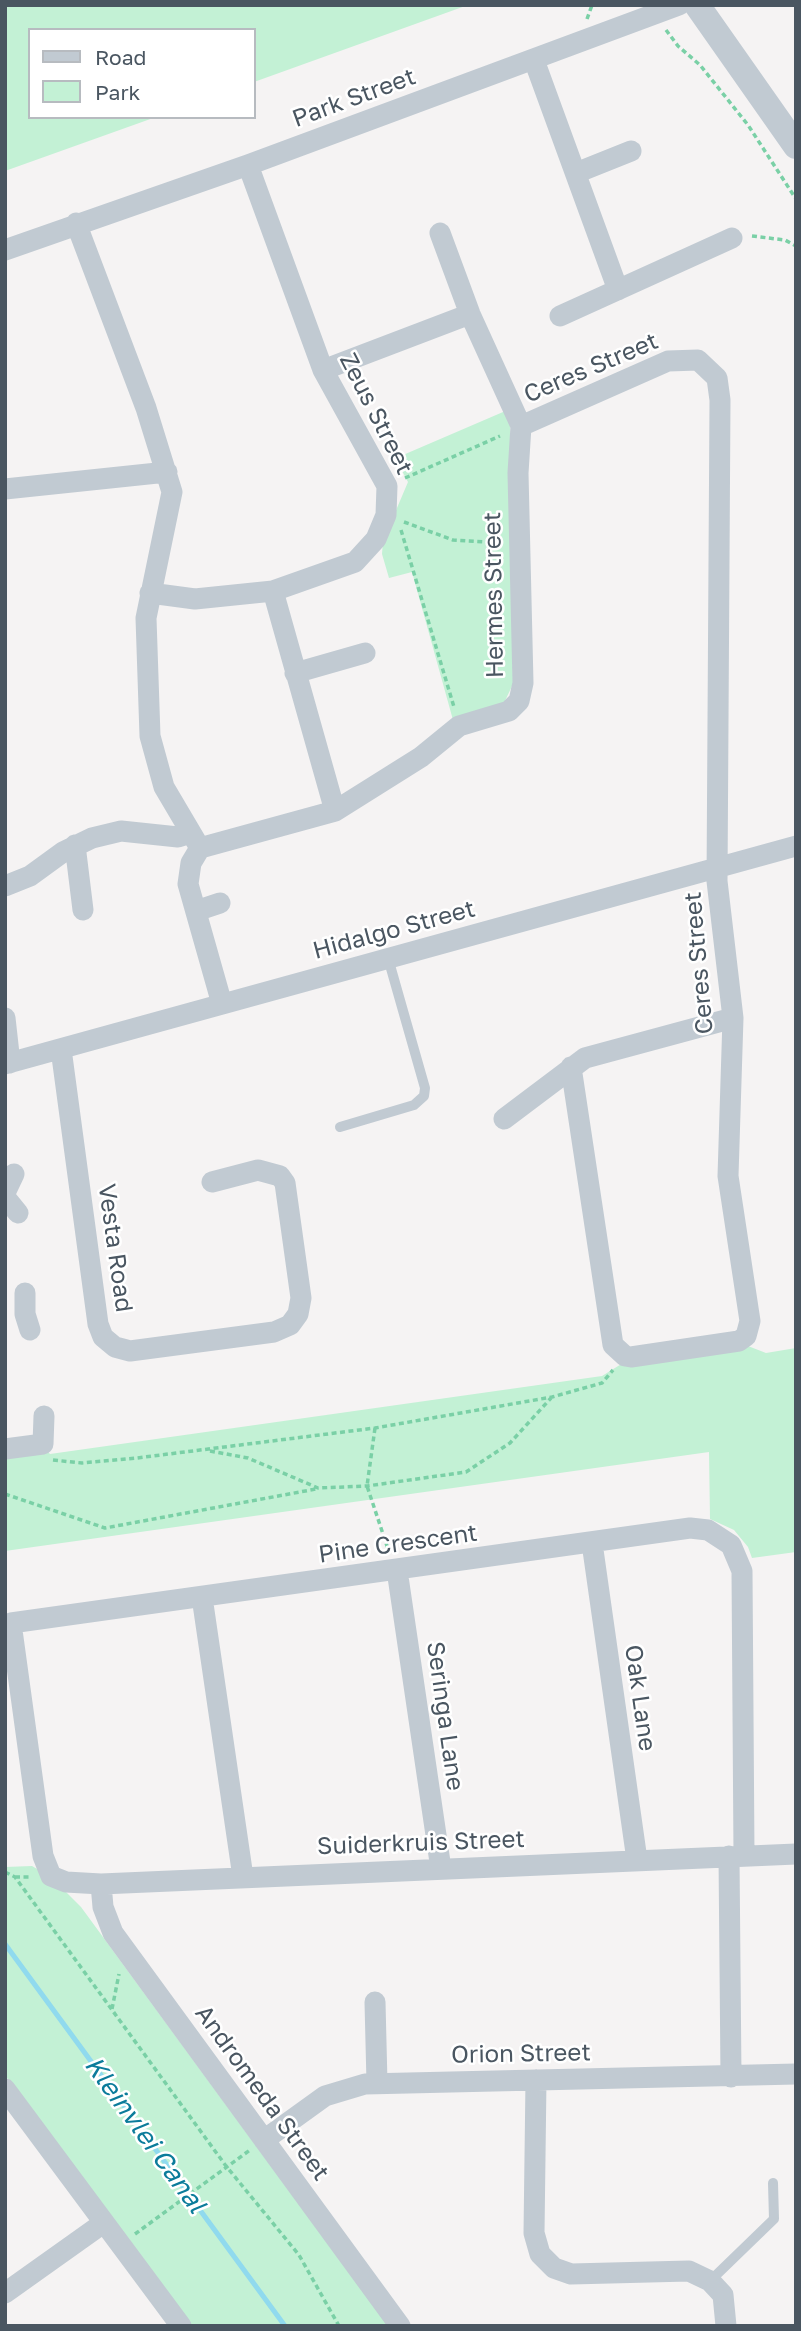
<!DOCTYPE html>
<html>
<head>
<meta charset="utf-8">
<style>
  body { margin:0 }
  #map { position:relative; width:801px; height:2331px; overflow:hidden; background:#f5f3f3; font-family:"Golos Text",sans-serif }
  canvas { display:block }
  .frame { position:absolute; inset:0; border:7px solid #4a5661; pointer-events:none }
  .legend { position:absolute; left:28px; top:28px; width:228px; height:91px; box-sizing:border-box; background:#fff; border:2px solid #b7bbc0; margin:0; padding:9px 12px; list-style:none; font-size:21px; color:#4a5661 }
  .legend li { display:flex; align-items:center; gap:14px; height:35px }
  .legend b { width:35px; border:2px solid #b7bbc0 }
</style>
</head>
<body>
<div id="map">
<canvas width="801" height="2331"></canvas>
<div class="frame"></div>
<ul class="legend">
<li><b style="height:9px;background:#c1cad2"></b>Road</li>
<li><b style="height:19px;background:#c3f1d5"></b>Park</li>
</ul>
</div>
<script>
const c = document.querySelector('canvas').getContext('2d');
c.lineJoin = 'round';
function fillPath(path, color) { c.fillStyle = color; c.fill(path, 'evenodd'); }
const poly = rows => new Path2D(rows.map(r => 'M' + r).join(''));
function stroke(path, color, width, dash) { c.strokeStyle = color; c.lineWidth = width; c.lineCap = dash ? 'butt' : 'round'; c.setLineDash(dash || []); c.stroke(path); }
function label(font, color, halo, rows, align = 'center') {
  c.font = font + ' "Golos Text",sans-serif'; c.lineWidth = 5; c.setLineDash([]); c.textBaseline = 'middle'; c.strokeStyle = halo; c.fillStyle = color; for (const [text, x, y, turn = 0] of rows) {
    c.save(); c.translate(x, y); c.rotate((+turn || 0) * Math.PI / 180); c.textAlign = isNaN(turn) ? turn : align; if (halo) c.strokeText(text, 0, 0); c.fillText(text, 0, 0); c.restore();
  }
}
const green = poly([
  [5,5,468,5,254,82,254,30,30,30,30,117,156,117,5,171],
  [510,409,513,684,504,703,453,720,412,572,389,578,382,554,383,541,408,482,401,469,403,455],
  [748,1346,766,1353,796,1348,796,1552,752,1558,748,1547,734,1530,710,1519,709,1452,5,1551,5,1456,46,1450,50,1454,602,1376,623,1363],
  [32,1866,51,1877,81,1907,388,2326,189,2326,5,2075,5,1867]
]);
const stream = poly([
  [5,1944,285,2326]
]);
const path = poly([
  [587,19,592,5],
  [666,30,678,46,700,65,748,125,796,199],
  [752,236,785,240,796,246],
  [405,478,500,436],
  [404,522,453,540,502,543],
  [401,530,454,707],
  [375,1428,367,1486,389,1552],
  [210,1451,248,1458,318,1488,367,1486,466,1472,510,1443,551,1398],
  [53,1460,82,1463,137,1458,375,1428,552,1397,602,1383,613,1370],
  [5,1494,105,1528,316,1489],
  [5,1872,15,1877,226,2166,299,2255,339,2326],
  [15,1877,30,1877],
  [112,2009,119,1974],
  [135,2234,250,2150]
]);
const service = poly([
  [340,1127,414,1105,424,1096,425,1088,388,958],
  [710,2281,774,2219,773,2183]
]);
const minor = poly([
  [534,60,618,290],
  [576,173,631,151],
  [76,223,146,408,172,492,146,618,150,736,164,787,200,848],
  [5,250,248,165,679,5],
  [560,316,732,238],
  [323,370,470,314],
  [521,426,668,361,698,360,717,378,720,400,717,881,733,1018,728,1176,750,1321,746,1336,739,1341,631,1357,625,1356,613,1345,571,1067],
  [5,489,167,472],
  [273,591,335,811],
  [150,593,195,599,273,591,355,562,376,539,386,515,387,486,323,370,248,165],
  [295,673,365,653],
  [75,845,83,910],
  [200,848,335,811,421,757,459,726,509,711,519,701,523,683,518,473,521,426,470,314,440,233],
  [200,848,191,863,188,884,222,1004],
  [5,886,30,876,63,852,92,838,121,831,178,837,191,833],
  [196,911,220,903],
  [5,1018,10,1063],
  [61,1049,98,1324,103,1337,115,1347,130,1351,274,1332,290,1325,298,1314,301,1298,285,1183,280,1176,258,1170,212,1182],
  [5,1064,796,846],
  [504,1119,585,1058,733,1018],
  [5,1193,14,1174],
  [5,1197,18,1213],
  [25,1293,25,1314,30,1330],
  [5,1449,43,1444,44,1416],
  [592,1543,637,1860],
  [397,1570,441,1869],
  [202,1597,243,1877],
  [744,1855,742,1571,731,1545,708,1530,690,1528,11,1623,43,1856,51,1876,66,1882,101,1884,796,1854],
  [729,1856,731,2077],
  [101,1884,103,1907,113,1933,400,2326],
  [375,2002,377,2083],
  [536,2080,534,2233,540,2254,554,2268,571,2274,689,2271,710,2281,723,2295,726,2326],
  [5,2089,181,2326],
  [264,2140,325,2096,365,2084,796,2074],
  [5,2293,102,2224]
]);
const tertiary = poly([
  [697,5,796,146]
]);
const streetNames = [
  ["Park Street",354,98,-20],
  ["Ceres Street",591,368,-23],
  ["Zeus Street",376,414,63],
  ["Hermes Street",494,595,-91],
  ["Hidalgo Street",394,930,-15],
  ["Ceres Street",699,963,-95],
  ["Vesta Road",115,1248,82],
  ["Pine Crescent",398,1544,-8],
  ["Oak Lane",640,1698,82],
  ["Seringa Lane",445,1716,82],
  ["Suiderkruis Street",421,1843,-2],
  ["Orion Street",521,2054,-1],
  ["Andromeda Street",262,2093,54]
];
const waterNames = [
  ["Kleinvlei Canal",145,2135,54]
];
fillPath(green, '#c3f1d5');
stroke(stream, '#90daee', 5);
stroke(path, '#7ad0a6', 3.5, [5, 3.5]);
stroke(service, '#c1cad2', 10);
stroke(minor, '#c1cad2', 21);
stroke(tertiary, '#c1cad2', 26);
label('24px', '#4a5661', '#fff', streetNames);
label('italic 26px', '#0c7c9b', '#fff', waterNames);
</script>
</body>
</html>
